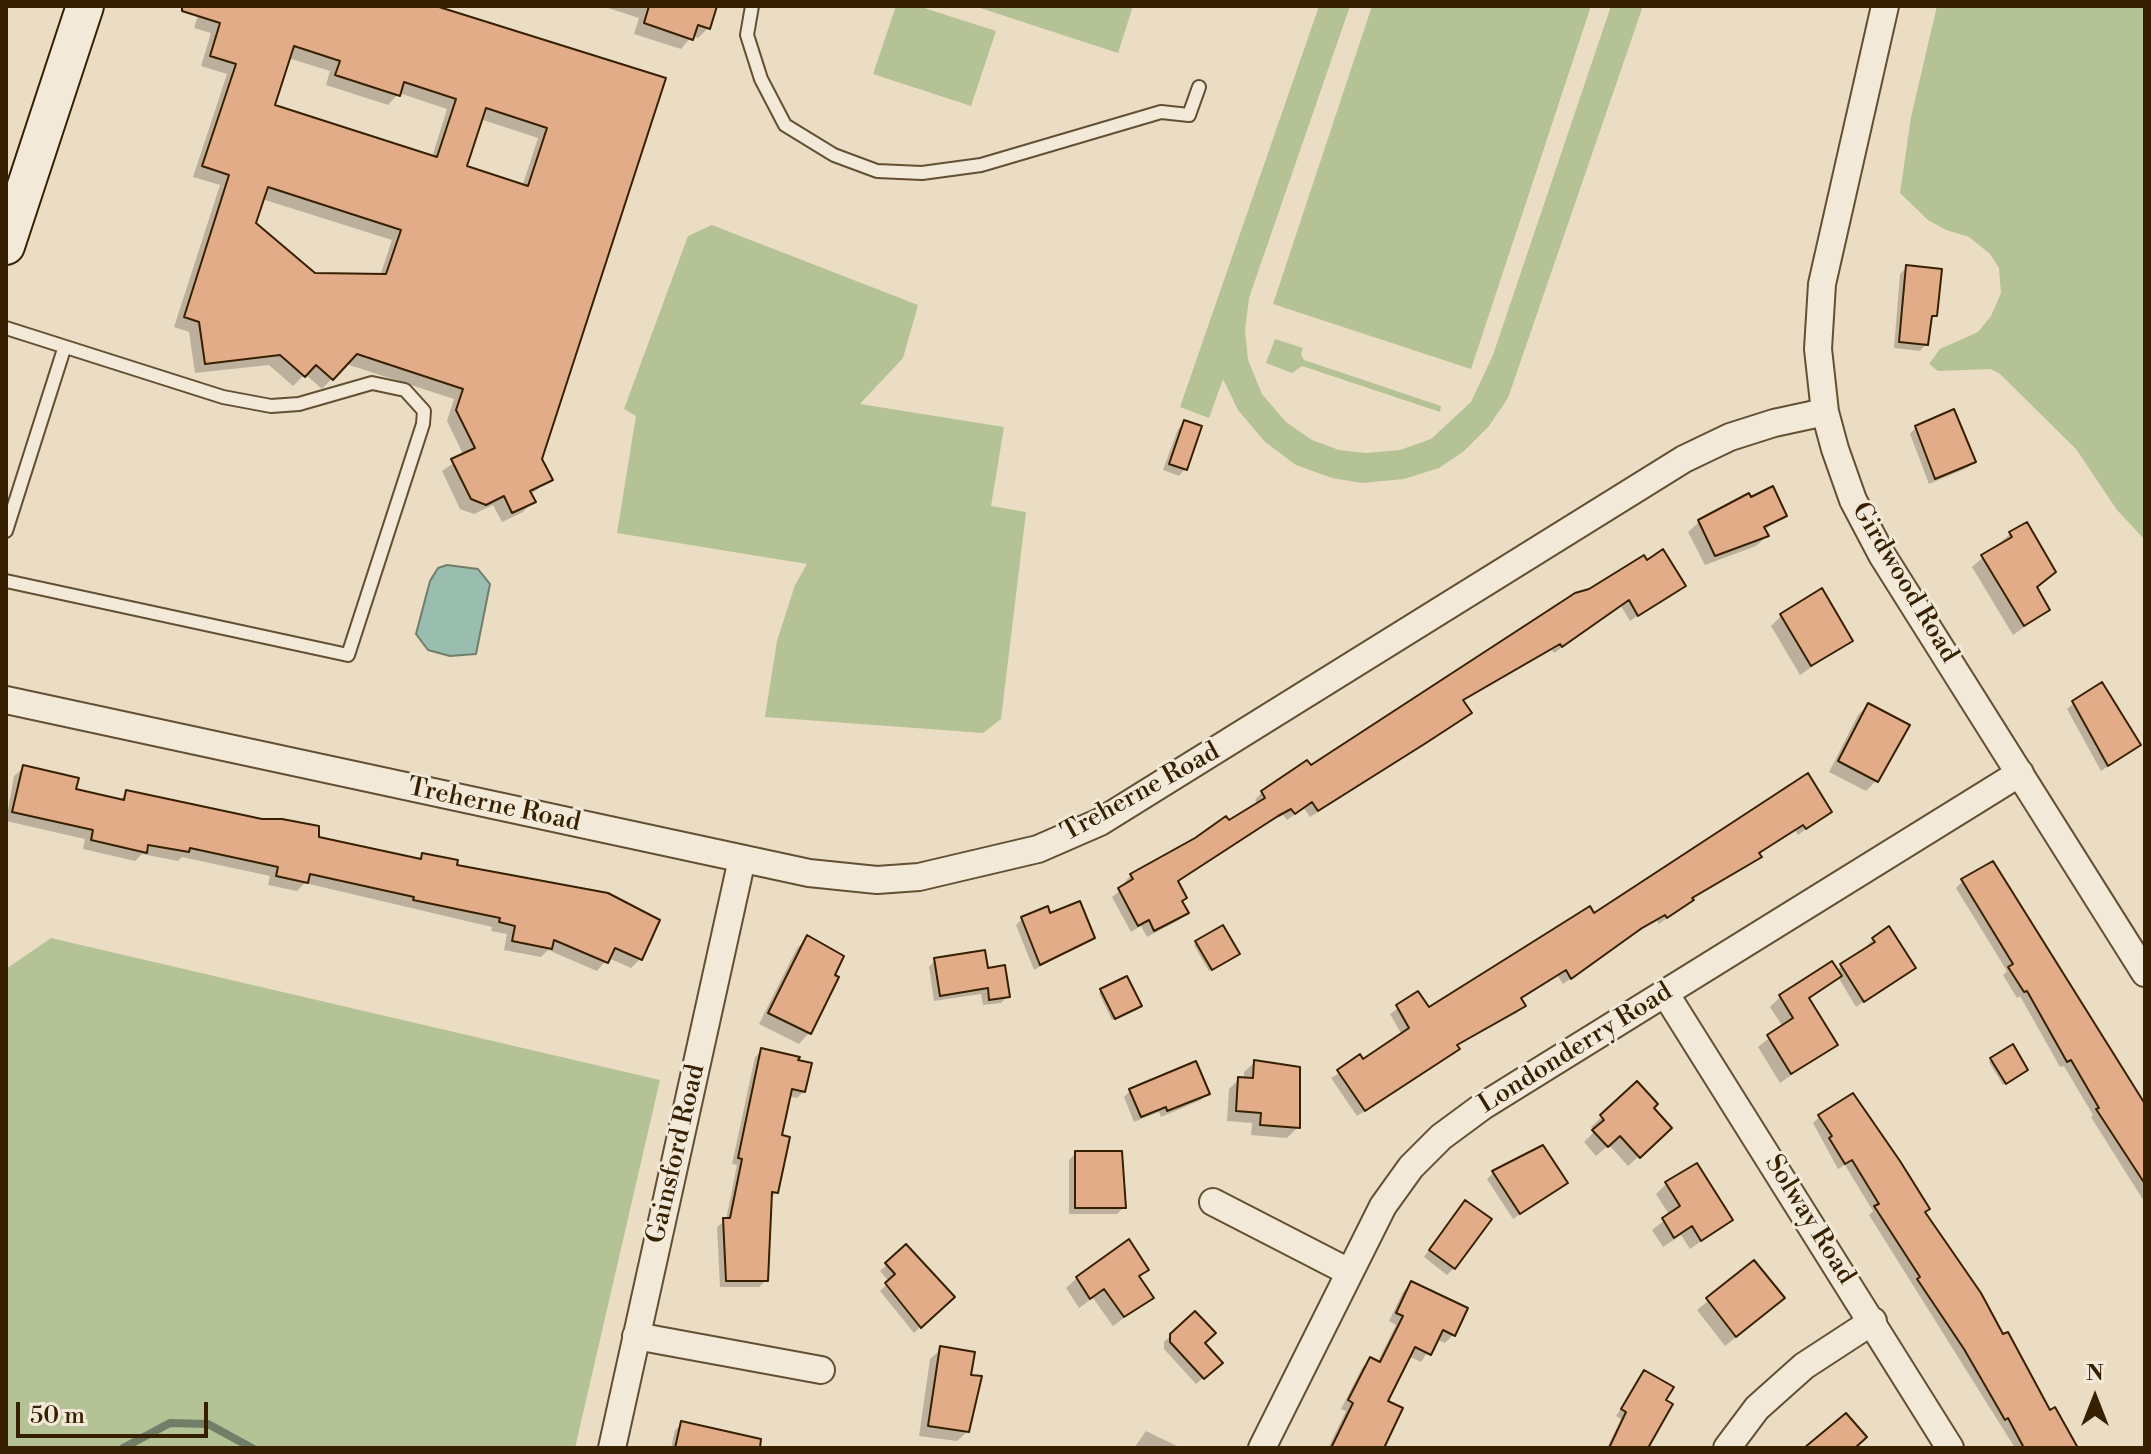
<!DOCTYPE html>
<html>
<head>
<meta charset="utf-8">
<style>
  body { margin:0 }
  #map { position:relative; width:2151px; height:1454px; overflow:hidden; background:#ebddc3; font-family:"Libre Bodoni",serif }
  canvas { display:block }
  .frame { position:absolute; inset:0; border:8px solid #362000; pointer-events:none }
  .north { position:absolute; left:2055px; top:1358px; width:80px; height:80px; -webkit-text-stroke:6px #f2e9d8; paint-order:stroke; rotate:0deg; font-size:22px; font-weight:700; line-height:32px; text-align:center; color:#362000 }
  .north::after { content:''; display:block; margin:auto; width:28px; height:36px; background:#362000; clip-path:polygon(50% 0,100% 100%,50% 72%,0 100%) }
  .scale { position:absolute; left:16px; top:1402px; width:192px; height:36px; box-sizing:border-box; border:4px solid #362000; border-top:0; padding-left:10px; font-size:24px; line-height:28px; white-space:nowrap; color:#362000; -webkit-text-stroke:6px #f2e9d8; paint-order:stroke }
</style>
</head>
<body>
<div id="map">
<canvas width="2151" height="1454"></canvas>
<div class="frame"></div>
<div class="north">N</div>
<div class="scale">50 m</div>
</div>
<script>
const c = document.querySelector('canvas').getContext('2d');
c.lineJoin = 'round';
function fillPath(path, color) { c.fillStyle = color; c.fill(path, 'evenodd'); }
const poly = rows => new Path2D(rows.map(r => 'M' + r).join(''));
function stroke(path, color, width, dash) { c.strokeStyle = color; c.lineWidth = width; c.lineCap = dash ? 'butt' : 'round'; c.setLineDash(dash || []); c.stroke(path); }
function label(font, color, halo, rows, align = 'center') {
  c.font = font + ' "Libre Bodoni",serif'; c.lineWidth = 6; c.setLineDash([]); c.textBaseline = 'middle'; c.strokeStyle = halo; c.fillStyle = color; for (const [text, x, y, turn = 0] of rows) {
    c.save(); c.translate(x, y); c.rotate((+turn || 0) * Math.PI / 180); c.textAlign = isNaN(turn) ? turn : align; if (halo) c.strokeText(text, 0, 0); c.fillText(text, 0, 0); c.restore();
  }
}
const green = poly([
  [896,6,918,6,996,31,971,106,873,74],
  [974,6,1133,6,1118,53],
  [1319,6,1350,6,1249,298,1245,330,1248,360,1262,394,1286,422,1312,440,1339,450,1366,453,1400,450,1431,439,1471,402,1493,355,1611,6,1643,6,1508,398,1489,426,1464,451,1439,468,1404,479,1362,483,1332,478,1296,465,1265,442,1238,410,1223,379,1209,418,1180,407],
  [1372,6,1591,6,1471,369,1273,304],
  [1937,6,2145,6,2145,540,2117,510,2076,449,2000,374,1991,369,1938,371,1929,364,1940,349,1978,332,1991,316,2001,293,1999,268,1990,254,1969,237,1946,230,1928,220,1900,193,1911,117],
  [712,225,918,305,903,358,860,404,1004,427,991,506,1026,512,1001,719,983,733,765,717,777,641,795,585,807,564,617,533,636,416,624,409,688,236],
  [1275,339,1303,348,1301,355,1304,360,1441,406,1440,412,1302,366,1292,373,1266,363],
  [51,938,660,1080,575,1448,6,1448,6,969]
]);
const water = poly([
  [447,565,478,569,490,584,476,654,450,656,428,650,416,634,430,581,438,568,447,565]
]);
const shadow = poly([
  [201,6,429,6,663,79,540,459,550,480,530,495,533,501,523,512,502,522,493,505,474,514,460,509,442,471,464,456,447,421,454,399,346,364,322,389,305,374,293,386,269,365,195,373,189,332,174,327,220,185,193,177,227,74,201,66,211,33,194,28],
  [288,58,330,71,326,85,388,105,399,93,447,109,432,157,273,106],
  [480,119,538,138,522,187,464,168],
  [262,199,392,240,380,276,314,275,254,224],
  [602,6,715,6,708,28,698,38,692,36,681,49,634,34,639,18],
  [1907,267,1935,315,1929,322,1926,344,1920,351,1894,348,1900,274],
  [1185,422,1185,469,1179,476,1163,470,1178,429],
  [1916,427,1973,462,1967,468,1929,484,1910,434],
  [1751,499,1785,515,1764,530,1767,536,1756,546,1705,565,1688,532,1699,522],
  [2010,534,2054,572,2035,589,2048,610,2013,635,1972,567],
  [1683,586,1630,621,1621,606,1554,653,1552,650,1462,702,1469,713,1462,720,1310,817,1304,808,1287,820,1283,815,1268,823,1177,882,1186,912,1179,920,1147,937,1141,926,1131,932,1112,897,1126,886,1124,883,1131,875,1258,804,1255,800,1262,792,1310,767,1575,595],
  [1781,616,1851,640,1800,675,1771,626],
  [2074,703,2139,745,2101,771,2067,709],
  [1868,705,1876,781,1866,791,1829,772,1858,715],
  [24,767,74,791,119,801,127,793,418,860,423,855,455,867,640,959,631,968,608,958,597,971,548,950,541,957,504,950,507,934,491,931,492,927,305,883,297,891,268,885,270,876,182,857,178,861,142,854,135,861,83,849,85,839,6,821,14,776],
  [1830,811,1798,835,1795,830,1758,854,1752,864,1691,900,1659,924,1657,921,1633,935,1563,984,1558,976,1520,1000,1524,1005,1517,1013,1456,1046,1450,1056,1357,1116,1331,1078,1402,1035,1390,1014,1417,994,1428,1010,1594,916],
  [1963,881,2145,1105,2145,1203,2091,1117,2093,1115,2064,1066,2060,1067,2020,996,2017,998,2003,975,2007,971,1956,888],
  [1022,919,1093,937,1034,970,1016,925],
  [807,938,837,978,809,1033,799,1044,759,1024,797,948],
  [1873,939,1914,968,1856,1007,1838,977,1808,1000,1836,1044,1780,1083,1758,1047,1783,1027,1770,1007,1780,997,1836,971,1868,948,1867,946],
  [1197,943,1235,956,1209,971,1194,945],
  [935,960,986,970,1008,996,1001,1003,983,1005,981,994,934,1001,929,967],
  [1101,991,1136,1008,1112,1020,1099,993],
  [762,1051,804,1091,797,1098,788,1096,780,1137,776,1192,770,1199,766,1280,759,1287,720,1287,717,1227,726,1220,737,1165,732,1164,755,1057],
  [1992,1059,2023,1072,2003,1085,1989,1062],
  [1255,1062,1298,1127,1287,1138,1251,1135,1252,1123,1227,1121,1229,1089,1239,1079,1244,1079,1244,1072],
  [1637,1084,1651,1108,1659,1138,1628,1166,1609,1145,1596,1156,1584,1142,1595,1131,1591,1127],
  [1130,1091,1208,1093,1201,1100,1161,1117,1159,1112,1134,1122,1124,1097],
  [1820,1116,2049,1413,2076,1448,2015,1448,1869,1215,1873,1211,1845,1165,1838,1169,1813,1123],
  [1076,1153,1124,1207,1117,1214,1069,1214,1069,1160],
  [1493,1173,1565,1183,1513,1219,1487,1179],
  [1666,1184,1731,1220,1690,1249,1681,1235,1663,1247,1652,1230,1670,1216,1656,1194],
  [1459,1209,1454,1268,1447,1275,1424,1257],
  [906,1247,952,1297,914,1333,880,1291,889,1282,880,1271],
  [1754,1263,1772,1309,1725,1346,1697,1310],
  [1146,1269,1138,1278,1151,1298,1113,1326,1093,1298,1079,1308,1066,1288,1077,1278],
  [1411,1283,1453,1335,1445,1343,1436,1339,1421,1362,1408,1356,1386,1402,1381,1448,1328,1448,1346,1411,1341,1409,1362,1368,1370,1360,1377,1363,1396,1325,1389,1321,1403,1292],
  [1195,1314,1202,1343,1220,1363,1196,1384,1164,1349,1164,1342],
  [941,1349,969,1376,968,1431,957,1441,919,1436,930,1359],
  [1644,1372,1663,1401,1670,1405,1648,1448,1607,1448,1621,1419,1616,1416],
  [682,1424,752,1448,671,1448,675,1430],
  [1146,1431,1181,1448,1134,1448]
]);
const stream = poly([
  [123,1448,170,1423,208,1424,252,1448]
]);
const building = poly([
  [182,6,436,6,666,78,542,459,553,480,530,491,536,502,512,513,504,496,486,505,471,499,451,459,475,448,456,410,463,389,357,354,333,380,316,365,305,377,280,355,205,364,199,322,184,317,229,175,202,166,236,64,210,56,220,23,182,11,182,6],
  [294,46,340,61,335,75,400,96,404,82,456,99,437,157,275,105,294,46],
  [486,108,547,128,528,186,467,166,486,108],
  [268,187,401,230,386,274,315,273,256,223,268,187],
  [649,6,717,6,710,29,698,25,693,40,644,23,649,6],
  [1906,265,1942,269,1937,316,1932,316,1928,345,1899,342,1906,265],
  [1954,409,1976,462,1935,479,1915,426,1954,409],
  [1184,420,1202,426,1187,470,1169,464,1184,420],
  [1773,486,1787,516,1764,527,1769,536,1715,556,1698,520,1749,493,1751,497,1773,486],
  [2027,522,2056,572,2037,587,2050,610,2024,626,1981,555,2012,537,2009,532,2027,522],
  [1663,549,1686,586,1638,616,1629,600,1562,647,1560,644,1463,700,1472,713,1426,743,1318,811,1312,802,1295,814,1291,809,1278,816,1178,881,1187,898,1182,901,1189,913,1154,931,1149,920,1138,926,1118,888,1133,879,1130,874,1195,838,1226,816,1229,820,1265,798,1261,791,1307,760,1311,765,1575,593,1589,589,1644,555,1647,560,1663,549],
  [1822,588,1853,641,1811,666,1780,614,1822,588],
  [2102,682,2141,745,2108,766,2072,701,2102,682],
  [1868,703,1910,725,1878,782,1838,761,1868,703],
  [23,765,79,778,76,789,124,800,126,790,262,819,282,819,319,826,319,837,421,859,422,853,458,860,457,865,608,893,660,920,642,960,615,948,608,963,554,940,552,949,512,941,515,926,499,922,500,918,413,900,414,897,310,874,308,883,276,876,278,867,190,848,189,852,148,845,147,853,91,840,93,830,12,812,23,765],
  [1808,773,1832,812,1806,829,1803,825,1759,853,1762,857,1692,898,1694,900,1667,918,1665,915,1642,928,1571,979,1566,970,1521,998,1526,1006,1457,1045,1460,1049,1365,1111,1337,1070,1360,1054,1363,1059,1409,1028,1396,1005,1418,991,1429,1007,1590,906,1594,913,1808,773],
  [1993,861,2145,1104,2145,1184,2096,1109,2099,1108,2071,1060,2067,1062,2027,991,2024,992,2008,967,2013,964,1961,879,1993,861],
  [1080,901,1095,938,1040,965,1021,917,1048,906,1050,913,1080,901],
  [1223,925,1240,954,1212,970,1195,941,1223,925],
  [1889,926,1916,968,1864,1002,1840,964,1875,942,1872,938,1889,926],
  [807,935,844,956,835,975,839,977,811,1034,768,1013,807,935],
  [985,950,988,968,1005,965,1010,997,989,1000,988,988,940,996,934,958,985,950],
  [1832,961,1842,976,1809,998,1838,1045,1791,1074,1767,1035,1793,1018,1779,995,1832,961],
  [1127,976,1142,1006,1115,1019,1100,989,1127,976],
  [2013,1044,2028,1070,2006,1084,1990,1058,2013,1044],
  [761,1048,800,1057,798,1060,812,1063,805,1092,792,1089,782,1135,790,1137,778,1193,772,1192,768,1281,726,1281,723,1218,730,1218,742,1159,738,1158,761,1048],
  [1254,1060,1300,1067,1300,1128,1260,1125,1261,1113,1236,1111,1238,1077,1253,1078,1254,1060],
  [1196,1061,1210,1094,1167,1111,1166,1107,1141,1117,1129,1089,1196,1061],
  [1637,1081,1658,1104,1654,1108,1672,1128,1640,1158,1620,1136,1608,1147,1592,1130,1604,1120,1600,1115,1637,1081],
  [1853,1093,1900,1161,1930,1209,1925,1212,1981,1293,2003,1334,2008,1332,2050,1410,2055,1407,2078,1448,2024,1448,2008,1418,2005,1420,1964,1349,1917,1279,1920,1277,1874,1206,1879,1204,1852,1160,1845,1164,1829,1138,1832,1136,1818,1115,1853,1093],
  [1543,1145,1568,1183,1520,1214,1492,1171,1543,1145],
  [1075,1151,1122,1151,1126,1208,1075,1208,1075,1151],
  [1697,1163,1733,1220,1701,1241,1692,1226,1674,1238,1662,1218,1680,1206,1665,1182,1697,1163],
  [1465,1200,1492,1219,1455,1269,1429,1250,1465,1200],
  [1129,1239,1149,1270,1139,1276,1154,1298,1124,1317,1104,1289,1090,1299,1076,1277,1129,1239],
  [906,1244,955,1297,921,1328,885,1283,895,1274,885,1263,906,1244],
  [1754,1260,1785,1298,1736,1337,1706,1298,1754,1260],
  [1411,1281,1468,1308,1455,1336,1443,1330,1431,1355,1415,1347,1388,1401,1403,1408,1384,1448,1331,1448,1353,1403,1348,1400,1370,1357,1380,1362,1403,1316,1396,1313,1411,1281],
  [1195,1311,1216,1333,1205,1343,1223,1363,1204,1379,1170,1342,1170,1334,1195,1311],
  [940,1346,975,1352,971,1375,982,1376,969,1432,928,1426,940,1346],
  [1644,1370,1674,1387,1666,1400,1673,1404,1648,1448,1609,1448,1626,1412,1621,1409,1644,1370],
  [1846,1413,1867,1437,1855,1448,1804,1448,1846,1413],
  [681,1421,761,1439,760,1448,675,1448,681,1421]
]);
const lane = poly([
  [752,6,747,35,761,79,785,125,834,155,877,171,922,173,981,165,1161,112,1189,115,1199,87],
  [6,328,223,397,271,406,299,404,372,383,405,390,424,411,423,424,348,655,6,581],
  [6,531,64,349]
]);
const street = poly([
  [1885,6,1822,284,1818,349,1825,412,1835,449,1853,500,1882,555,2145,973],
  [6,700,809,873,877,880,919,877,1038,849,1100,822,1684,459,1730,437,1774,423,1825,412],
  [1665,993,1950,1448],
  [1213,1202,1349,1272],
  [636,1336,821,1370],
  [612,1448,742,859],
  [1262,1448,1383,1206,1411,1167,1441,1137,1483,1106,2020,773],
  [1727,1448,1757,1408,1804,1366,1873,1321]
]);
const secondary = poly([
  [6,246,85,6]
]);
const streetNames = [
  ["Girdwood Road",1904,583,59],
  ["Treherne Road",1141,793,-29],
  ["Treherne Road",494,806,12],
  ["Londonderry Road",1576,1049,-32],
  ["Gainsford Road",677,1154,-77],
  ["Solway Road",1809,1220,58]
];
fillPath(green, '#b5c295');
fillPath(water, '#99bdae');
stroke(water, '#717e68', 2);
fillPath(shadow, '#0003');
stroke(stream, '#717e68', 8);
fillPath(building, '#e1ac87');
stroke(building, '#362000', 2);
stroke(lane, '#634f31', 16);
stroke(street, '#634f31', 30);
stroke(secondary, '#362000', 40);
stroke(lane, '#f2e9d8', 12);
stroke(street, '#f2e9d8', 26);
stroke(secondary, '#f2e9d8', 36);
label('26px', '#362000', '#f2e9d8', streetNames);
</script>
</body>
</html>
